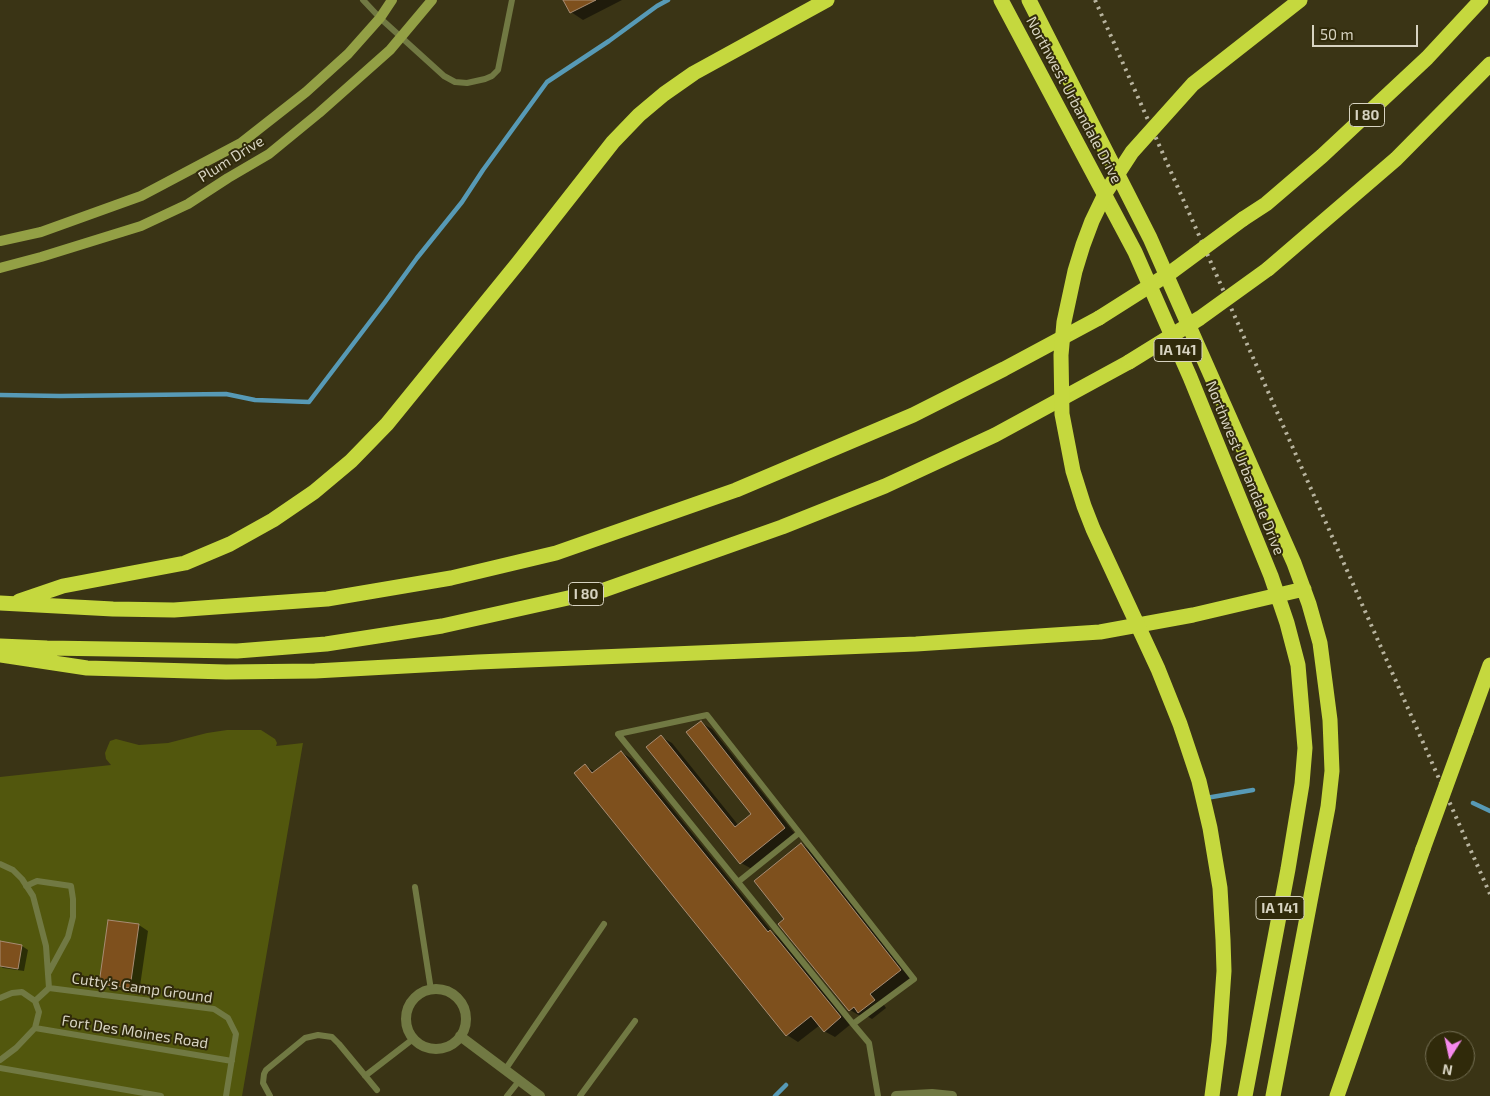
<!DOCTYPE html>
<html>
<head>
<meta charset="utf-8">
<style>
  body { margin:0 }
  #map { position:relative; width:1490px; height:1096px; overflow:hidden; background:#3a3415; font-family:"Exo 2",sans-serif }
  canvas { display:block }
  .north { position:absolute; left:1425px; top:1031px; width:50px; height:50px; box-sizing:border-box; background:#302a0a; border:1px solid #736e53; border-radius:50%; rotate:190deg; font-size:14px; font-weight:700; line-height:20px; text-align:center; color:#d7d3c1 }
  .north::after { content:''; display:block; margin:auto; width:18px; height:22px; background:#f689ed; clip-path:polygon(50% 0,100% 100%,50% 72%,0 100%) }
  .scale { position:absolute; left:1312px; top:25px; width:106px; height:22px; box-sizing:border-box; border:2px solid #d7d3c1; border-top:0; padding-left:6px; font-size:15px; line-height:18px; white-space:nowrap; color:#d7d3c1; -webkit-text-stroke:4px #302a0a; paint-order:stroke }
</style>
</head>
<body>
<div id="map">
<canvas width="1490" height="1096"></canvas>
<div class="north">N</div>
<div class="scale">50 m</div>
</div>
<script>
const c = document.querySelector('canvas').getContext('2d');
c.lineJoin = 'round';
function fillPath(path, color) { c.fillStyle = color; c.fill(path, 'evenodd'); }
const poly = rows => new Path2D(rows.map(r => 'M' + r).join(''));
function stroke(path, color, width, dash) { c.strokeStyle = color; c.lineWidth = width; c.lineCap = dash ? 'butt' : 'round'; c.setLineDash(dash || []); c.stroke(path); }
function label(font, color, halo, rows, align = 'center') {
  c.font = font + ' "Exo 2",sans-serif'; c.lineWidth = 4; c.setLineDash([]); c.textBaseline = 'middle'; c.strokeStyle = halo; c.fillStyle = color; for (const [text, x, y, turn = 0] of rows) {
    c.save(); c.translate(x, y); c.rotate((+turn || 0) * Math.PI / 180); c.textAlign = isNaN(turn) ? turn : align; if (halo) c.strokeText(text, 0, 0); c.fillText(text, 0, 0); c.restore();
  }
}
const green = poly([
  [227,730,261,730,275,739,277,743,276,746,303,743,242,1096,0,1096,0,777,111,765,106,759,105,753,110,741,116,739,139,745,168,743,207,733]
]);
const shadow = poly([
  [564,0,622,0,583,20,571,12],
  [701,723,712,729,795,834,752,869,741,863,661,737,672,743,739,826,753,815],
  [621,752,632,759,773,933,781,938,851,1024,835,1037,824,1031,820,1025,798,1042,787,1035,576,773,585,766,596,772],
  [801,844,813,852,912,978,882,1002,886,1008,872,1019,865,1015,862,1017,850,1010,786,919],
  [139,925,148,931,139,993,109,988,100,983],
  [1,943,22,946,28,950,24,971,3,968,0,966]
]);
const stream = poly([
  [0,395,60,396,226,394,255,400,309,402,385,302,417,258,462,202,483,170,547,82,609,41,657,6,668,0],
  [1206,798,1253,790],
  [1473,803,1490,811],
  [775,1096,786,1085]
]);
const building = poly([
  [563,0,596,0,570,13,563,0],
  [701,721,785,828,740,864,646,747,661,735,735,827,751,814,686,732,701,721],
  [621,751,768,932,770,930,841,1017,824,1032,811,1016,786,1036,574,773,585,764,592,773,621,751],
  [801,843,901,970,870,994,875,1000,858,1013,854,1007,849,1011,778,924,784,919,754,881,801,843],
  [108,920,139,924,130,988,99,984,108,920],
  [0,941,22,945,18,969,0,966,0,941]
]);
const lane = poly([
  [363,0,380,18,444,76,455,82,467,83,485,79,492,76,498,70,512,0],
  [0,864,13,870,22,879,33,896,46,946,49,988],
  [738,882,799,833],
  [26,886,37,881,71,886,73,899,73,917,68,937,49,972],
  [415,887,431,990],
  [49,988,214,1009,228,1018,236,1034,226,1096],
  [0,998,12,993,22,992,35,1001,39,1012,35,1028,16,1048,0,1060],
  [35,1001,49,988],
  [853,1024,914,979,707,715,618,734,853,1024,869,1043,878,1096],
  [35,1028,232,1061],
  [0,1068,161,1096],
  [505,1070,604,924],
  [365,1076,413,1039],
  [270,1096,263,1083,264,1074,266,1070,305,1038,318,1035,332,1037,339,1044,377,1090],
  [507,1096,519,1081],
  [580,1096,635,1021]
]);
const street = poly([
  '406 1019a30 30 0 1 1 60 0a30 30 0 1 1-60 0Z',
  [460,1036,540,1096],
  [896,1096,932,1094,952,1096]
]);
const secondary = poly([
  [0,241,41,232,141,196,241,143,306,92,348,54,380,18,392,0],
  [0,268,41,257,141,226,188,204,228,178,269,154,319,113,390,50,432,0]
]);
const highway = poly([
  [1001,0,1135,252,1190,377,1271,576,1287,623,1298,665,1305,748,1302,784,1288,869,1245,1096],
  [1029,0,1150,238,1294,563,1309,604,1320,643,1330,720,1332,771,1328,807,1273,1096],
  [1243,219,1266,204,1322,156,1427,58,1481,0],
  [1268,269,1396,159,1490,64],
  [19,601,63,586,185,563,230,544,273,520,314,492,351,461,387,424,518,263,613,142,639,115,664,94,694,73,827,0],
  [0,603,113,609,174,610,327,599,451,578,556,553,736,490,913,415,1004,369,1099,318],
  [0,646,47,648,237,651,326,644,442,626,604,590,782,527,885,486,995,435,1129,362],
  [0,655,87,668,226,672,315,671,478,662,916,644,1100,632,1193,615,1304,589],
  [1466,731,1490,665],
  [1337,1096,1423,849]
]);
const rail = poly([
  [1095,0,1490,894]
]);
const highwayBridge = poly([
  [1099,318,1170,273,1243,219],
  [1129,362,1200,318,1268,269],
  [1423,849,1466,731],
  [1212,1096,1219,1042,1224,971,1223,940,1220,888,1210,828,1199,781,1180,724,1158,669,1093,529,1084,506,1073,471,1062,414,1061,355,1064,322,1075,271,1083,245,1092,221,1106,192,1132,152,1193,84,1300,0]
]);
const shields = [
  [1367,115,35],
  [1178,350,48],
  [586,594,35],
  [1280,908,48]
];
const shieldNames = [
  ["I 80",1367,115],
  ["IA 141",1178,350],
  ["I 80",586,594],
  ["IA 141",1280,908]
];
const streetNames = [
  ["Northwest Urbandale Drive",1074,100,62],
  ["Plum Drive",231,159,-32],
  ["Northwest Urbandale Drive",1245,468,68],
  ["Cutty's Camp Ground",142,988,8],
  ["Fort Des Moines Road",135,1032,9]
];
fillPath(green, '#52570d');
fillPath(shadow, '#0007');
stroke(stream, '#579ab6', 4.5);
fillPath(building, '#7e501d');
stroke(building, '#a78c73', 1);
stroke(lane, '#717943', 6);
stroke(street, '#717943', 10);
stroke(secondary, '#93a045', 10);
stroke(highway, '#c5d83e', 15);
stroke(rail, '#b8b49f', 4, [2.5, 5]);
stroke(highwayBridge, '#c5d83e', 15);
for (const [x, y, w] of shields) { const box = new Path2D(); box.roundRect(x - w / 2, y - 11.5, w, 23, 4); c.fillStyle = '#302a0a'; c.fill(box); stroke(box, '#d7d3c1', 1); }
label('bold 14px', '#d7d3c1', null, shieldNames);
label('15px', '#d7d3c1', '#302a0a', streetNames);
</script>
</body>
</html>
